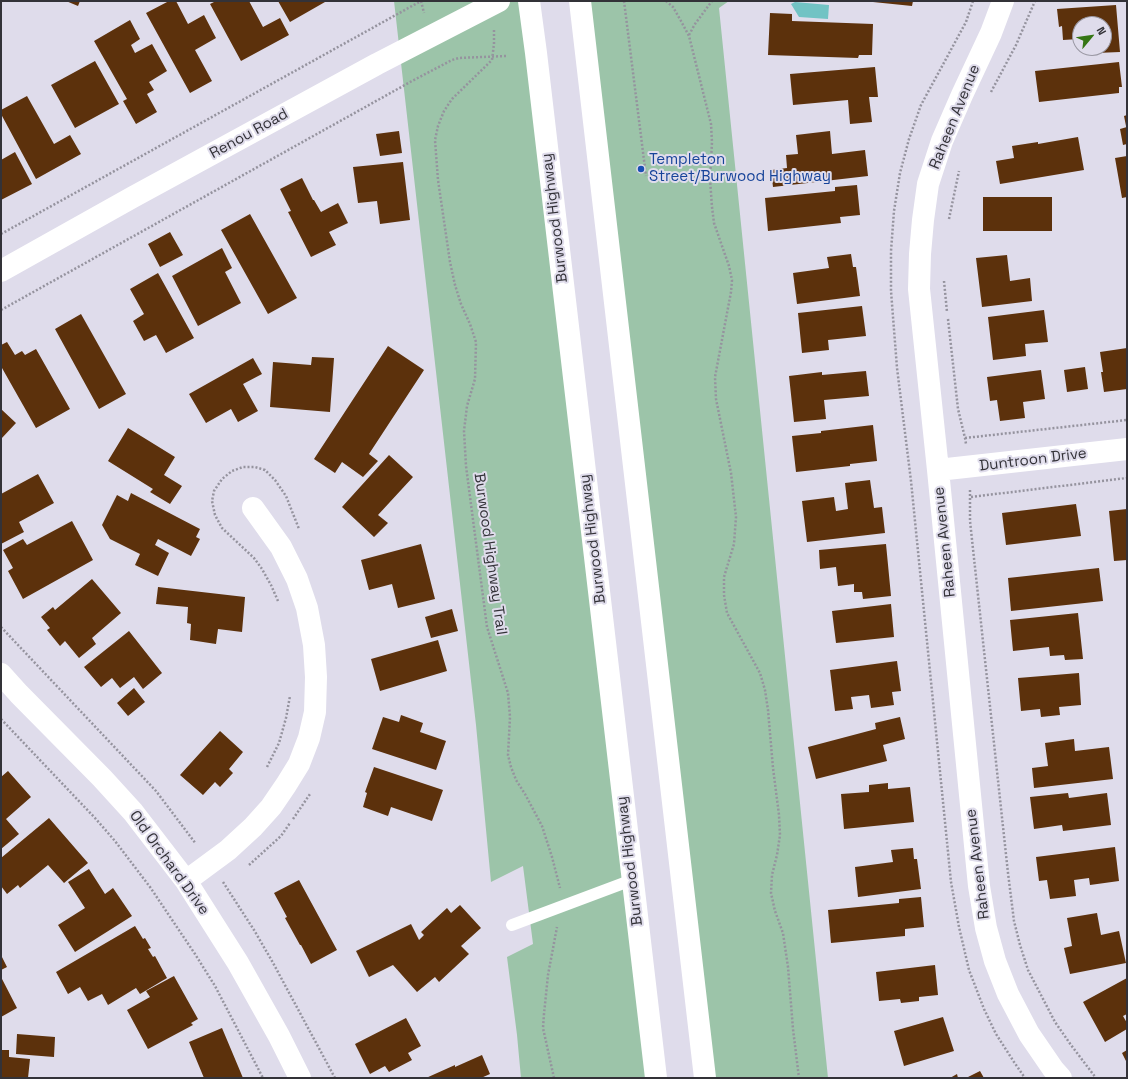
<!DOCTYPE html>
<html>
<head>
<meta charset="utf-8">
<style>
  body { margin:0 }
  #map { position:relative; width:1128px; height:1079px; overflow:hidden; background:#dfdceb; font-family:"Space Grotesk",sans-serif }
  canvas { display:block }
  .frame { position:absolute; inset:0; border:2px solid #333238; pointer-events:none }
  .north { position:absolute; left:1072px; top:16px; width:40px; height:40px; box-sizing:border-box; background:#dfdceb; border:1px solid #9a98a3; border-radius:50%; rotate:61deg; font-size:11px; font-weight:700; line-height:16px; text-align:center; color:#333238 }
  .north::after { content:''; display:block; margin:auto; width:14px; height:18px; background:#357614; clip-path:polygon(50% 0,100% 100%,50% 72%,0 100%) }
</style>
</head>
<body>
<div id="map">
<canvas width="1128" height="1079"></canvas>
<div class="frame"></div>
<div class="north">N</div>
</div>
<script>
const c = document.querySelector('canvas').getContext('2d');
c.lineJoin = 'round';
function fillPath(path, color) { c.fillStyle = color; c.fill(path, 'evenodd'); }
const poly = rows => new Path2D(rows.map(r => 'M' + r).join(''));
function stroke(path, color, width, dash) { c.strokeStyle = color; c.lineWidth = width; c.lineCap = dash ? 'butt' : 'round'; c.setLineDash(dash || []); c.stroke(path); }
function label(font, color, halo, rows, align = 'center') {
  c.font = font + ' "Space Grotesk",sans-serif'; c.lineWidth = 4; c.setLineDash([]); c.textBaseline = 'middle'; c.strokeStyle = halo; c.fillStyle = color; for (const [text, x, y, turn = 0] of rows) {
    c.save(); c.translate(x, y); c.rotate((+turn || 0) * Math.PI / 180); c.textAlign = isNaN(turn) ? turn : align; if (halo) c.strokeText(text, 0, 0); c.fillText(text, 0, 0); c.restore();
  }
}
const green = poly([
  [394,1,529,1,656,1078,521,1078,517,1035,507,957,533,944,523,866,491,882,476,725],
  [580,1,729,1,719,8,828,1078,712,1078]
]);
const water = poly([
  [795,2,829,5,828,19,799,17,791,4]
]);
const building = poly([
  [66,1,80,1,78,6],
  [169,1,176,1,188,24,204,15,216,38,195,50,212,81,190,93,146,13],
  [216,1,249,1,263,27,280,18,289,35,241,61,210,4],
  [278,1,324,1,325,2,290,22],
  [873,1,913,1,912,6,873,2],
  [1116,5,1120,52,1096,53,1096,48,1104,48,1104,24,1080,24,1080,42,1079,42,1079,39,1063,40,1062,26,1059,27,1057,9],
  [770,13,792,14,792,21,873,24,872,55,859,55,858,58,768,55],
  [130,20,140,39,131,45,135,53,152,44,167,71,149,82,154,90,147,94,157,112,136,124,123,101,127,99,94,41],
  [95,61,119,104,75,128,51,85],
  [1119,62,1122,87,1119,87,1119,93,1039,102,1035,71],
  [875,67,878,97,869,97,872,122,850,124,848,100,793,105,790,74],
  [27,96,54,144,70,135,81,154,36,179,1,114,1,110],
  [1127,115,1127,126,1126,126,1124,116],
  [1127,127,1127,144,1123,145,1120,129],
  [399,131,402,153,380,156,376,134],
  [830,131,832,154,865,150,868,176,773,187,771,170,787,168,786,155,798,154,796,135],
  [1078,137,1084,170,1000,184,996,161,1014,158,1012,146,1038,142,1038,144],
  [15,152,32,184,1,200,1,160],
  [1127,156,1127,197,1122,198,1115,158],
  [403,162,410,220,380,224,377,201,358,203,353,167],
  [302,178,313,200,314,200,321,212,338,203,348,223,329,232,336,245,311,257,288,212,291,211,280,189],
  [857,185,860,215,840,217,841,223,768,231,765,198,835,191,835,187],
  [983,197,1052,197,1052,231,983,231],
  [250,214,297,298,268,314,221,230],
  [170,232,183,255,160,267,148,244],
  [222,248,232,268,225,272,241,303,198,326,172,276],
  [851,254,853,267,856,267,860,296,797,304,793,273,829,268,827,257],
  [1007,255,1010,281,1030,278,1032,301,982,307,976,258],
  [158,273,194,338,166,353,156,335,144,341,133,321,144,314,130,289],
  [862,306,866,336,828,340,829,350,802,353,798,313],
  [1044,310,1048,342,1025,344,1026,356,993,360,988,317],
  [81,314,126,394,99,409,55,329],
  [7,342,15,355,22,351,25,355,36,349,70,409,36,428,2,368,1,369,1,345],
  [388,346,424,370,369,454,378,461,363,477,342,462,335,473,314,459],
  [1127,348,1127,389,1104,392,1101,372,1103,372,1100,352],
  [312,357,334,358,330,412,270,407,273,362,311,365],
  [253,358,262,374,243,384,258,411,238,422,231,409,206,423,189,394],
  [1085,367,1088,389,1067,392,1064,370],
  [1041,370,1045,399,1023,402,1025,418,1000,421,997,400,990,401,987,377],
  [866,371,869,396,824,400,826,419,794,422,789,376,822,372,822,375],
  [1,409,16,423,1,439],
  [873,425,877,461,850,464,850,466,796,472,792,436,821,433,821,431],
  [128,428,175,457,164,475,182,486,170,504,150,492,153,489,108,461],
  [389,455,413,477,378,515,388,523,374,537,342,507],
  [38,474,54,503,19,522,24,532,1,544,1,494],
  [870,480,874,508,882,507,885,533,807,542,802,501,834,497,836,511,848,509,845,483],
  [131,493,200,529,196,537,200,539,191,556,158,539,155,545,169,553,158,576,135,565,140,554,110,539,102,525,117,495,128,501],
  [1076,504,1081,536,1006,545,1002,513],
  [1127,509,1127,560,1114,561,1109,511],
  [72,521,93,560,23,599,8,571,13,568,3,550,23,539,27,545],
  [421,544,435,599,398,608,392,584,369,590,361,560],
  [886,544,891,596,863,599,862,592,854,592,854,584,838,586,836,567,820,569,819,550],
  [1099,568,1103,601,1011,611,1008,578],
  [92,579,121,613,92,638,96,644,79,658,65,641,60,646,47,630,50,628,41,617,53,607,55,610],
  [158,587,245,597,242,632,218,629,216,644,190,640,191,624,187,623,188,607,156,604],
  [891,604,894,637,836,643,832,611],
  [452,609,458,631,431,638,425,617],
  [1078,613,1083,659,1065,660,1064,655,1050,656,1049,647,1013,651,1010,620],
  [129,631,162,673,143,689,134,677,120,688,112,678,101,687,84,667],
  [438,640,447,671,380,691,371,659],
  [897,661,901,691,892,692,894,705,871,708,869,695,851,697,853,709,835,711,830,670],
  [1079,673,1081,705,1059,707,1060,715,1041,717,1040,709,1021,711,1018,678],
  [134,688,145,702,128,716,117,703],
  [401,715,423,723,420,732,446,741,436,770,372,749,383,717,399,722],
  [900,717,905,739,883,745,887,761,816,779,808,747,876,729,875,723],
  [220,731,243,752,229,769,233,773,220,787,215,782,203,795,180,775],
  [1074,739,1075,751,1109,747,1113,779,1034,788,1032,768,1048,766,1045,743],
  [374,767,443,790,432,821,391,807,388,816,363,807,367,793,365,792],
  [8,771,31,797,6,819,19,834,1,849,1,777],
  [888,783,888,789,910,787,914,822,844,829,841,794,869,792,869,785],
  [1068,793,1069,798,1107,793,1111,825,1063,831,1062,825,1034,829,1030,797],
  [49,818,88,863,64,883,48,865,20,888,18,885,7,894,1,886,1,858],
  [1115,847,1119,881,1090,885,1089,878,1074,880,1076,896,1050,899,1047,880,1039,881,1036,857],
  [913,848,914,859,917,859,921,889,858,897,855,867,893,862,891,850],
  [89,869,105,894,113,888,132,916,75,952,58,925,85,908,68,882],
  [299,880,337,950,311,964,301,945,300,945,285,918,287,917,274,893],
  [921,897,924,927,905,929,905,936,831,943,828,910,899,903,899,899],
  [460,905,481,928,461,946,469,954,439,982,435,977,417,992,393,965,369,977,356,951,411,924,419,940,424,935,421,932,447,908,451,913],
  [1097,913,1101,935,1119,931,1126,963,1070,974,1064,948,1072,946,1067,918],
  [135,926,143,939,145,938,151,948,148,949,153,957,155,956,167,978,140,994,136,988,108,1005,102,994,88,1001,80,987,68,994,56,972],
  [1,955,7,967,1,970],
  [935,965,938,995,919,997,919,1001,901,1003,900,999,879,1001,876,972],
  [174,976,198,1019,191,1023,193,1025,148,1049,127,1010,150,997,146,991],
  [1,977,17,1008,1,1017],
  [1127,978,1127,1014,1123,1016,1127,1023,1127,1029,1105,1042,1083,1002],
  [943,1017,954,1051,904,1066,894,1031],
  [406,1018,421,1046,408,1053,412,1060,389,1072,385,1066,370,1074,355,1044],
  [222,1028,243,1078,204,1078,189,1042],
  [17,1034,55,1037,54,1057,16,1054],
  [1,1050,9,1050,9,1057,30,1059,28,1078,1,1078],
  [1127,1050,1127,1063,1122,1053],
  [482,1055,490,1074,481,1078,426,1078,455,1065,455,1067],
  [980,1071,984,1078,966,1078],
  [957,1074,958,1078,950,1078]
]);
const path = poly([
  [421,1,424,13],
  [624,1,646,176],
  [666,1,673,7,681,21,689,36,711,124,712,142,710,179,712,207,714,223,729,266,732,280,731,292,715,377,716,399,731,473,736,517,734,544,724,577,724,595,727,613,760,673,765,690,768,710,773,768,779,815,780,835,777,855,772,875,771,893,775,911,783,933,788,967,793,1029,799,1078],
  [973,1,966,22,921,105,909,139,900,173,894,211,891,251,891,291,897,368,911,481,951,882,959,927,969,970,984,1009,996,1034,1014,1062,1025,1078],
  [494,30,494,44,492,60,452,99,444,111,438,126,435,140,438,180,450,262,455,285,461,304,470,324,476,342,475,379,467,406,464,431,466,466,487,627,508,693,510,717,508,755,511,767,516,780,525,794,542,826,552,857,560,888],
  [689,35,695,24,712,1],
  [991,92,1016,45,1035,1],
  [949,219,959,171],
  [1,234,421,1],
  [944,281,947,312],
  [1,310,412,81,452,60,459,58,506,56],
  [948,319,958,409,965,438,966,444],
  [965,438,1127,420],
  [970,490,970,521,1008,873,1014,921,1020,945,1028,970,1055,1022,1071,1045,1096,1078],
  [971,497,1127,478],
  [278,601,271,585,262,569,254,558,222,528,215,515,212,501,214,491,222,479,232,471,243,467,255,467,265,470,275,480,286,496,299,529],
  [1,627,156,791,196,844],
  [1,719,95,818,115,841,150,887,195,954,215,986,263,1078],
  [267,767,279,743,286,718,290,696],
  [293,819,310,794],
  [249,865,281,836,290,823],
  [223,882,254,930,272,961,335,1078],
  [554,1078,543,1028,544,1014,548,975,557,927]
]);
const service = poly([
  [512,925,632,880]
]);
const minor = poly([
  [1003,1,991,33,962,95,942,141,928,184,923,220,920,254,919,289,938,470,979,886,986,928,995,961,1008,994,1029,1034,1053,1069,1061,1078],
  [1,271,133,197,377,64,499,1],
  [938,470,1127,449],
  [1,674,19,694,102,778,133,812,186,881,238,963,279,1036,300,1078],
  [186,881,228,850,253,827,271,807,286,785,299,764,309,738,315,712,316,677,314,645,307,608,297,579,281,547,253,508]
]);
const trunk = poly([
  [529,1,536,53,656,1078],
  [580,1,705,1078]
]);
const markers = [
  [641,169,4,"#1a4fb4"]
];
const streetNames = [
  ["Raheen Avenue",955,117,-68],
  ["Renou Road",249,134,-29],
  ["Burwood Highway",555,218,-97],
  ["Duntroon Drive",1033,460,-7],
  ["Burwood Highway",593,539,-97],
  ["Raheen Avenue",945,542,-96],
  ["Burwood Highway Trail",490,554,82],
  ["Burwood Highway",630,861,-97],
  ["Old Orchard Drive",169,863,54],
  ["Raheen Avenue",978,864,-97]
];
const transitNames = [
  ["Templeton",649,160],
  ["Street/Burwood Highway",649,177]
];
fillPath(green, '#9cc4a9');
fillPath(water, '#72c3c4');
fillPath(building, '#5c310c');
stroke(path, '#95939e', 2.5, [2, 2]);
stroke(service, '#fff', 12);
stroke(minor, '#fff', 22);
stroke(trunk, '#fff', 22);
for (const [x, y, r, color] of markers) { const dot = new Path2D(); dot.arc(x, y, r, 0, 2 * Math.PI); c.fillStyle = color; c.fill(dot); stroke(dot, '#dfdceb', 1.5); }
label('15px', '#333238', '#dfdceb', streetNames);
label('15px', '#164399', '#dfdceb', transitNames, 'left');
</script>
</body>
</html>
